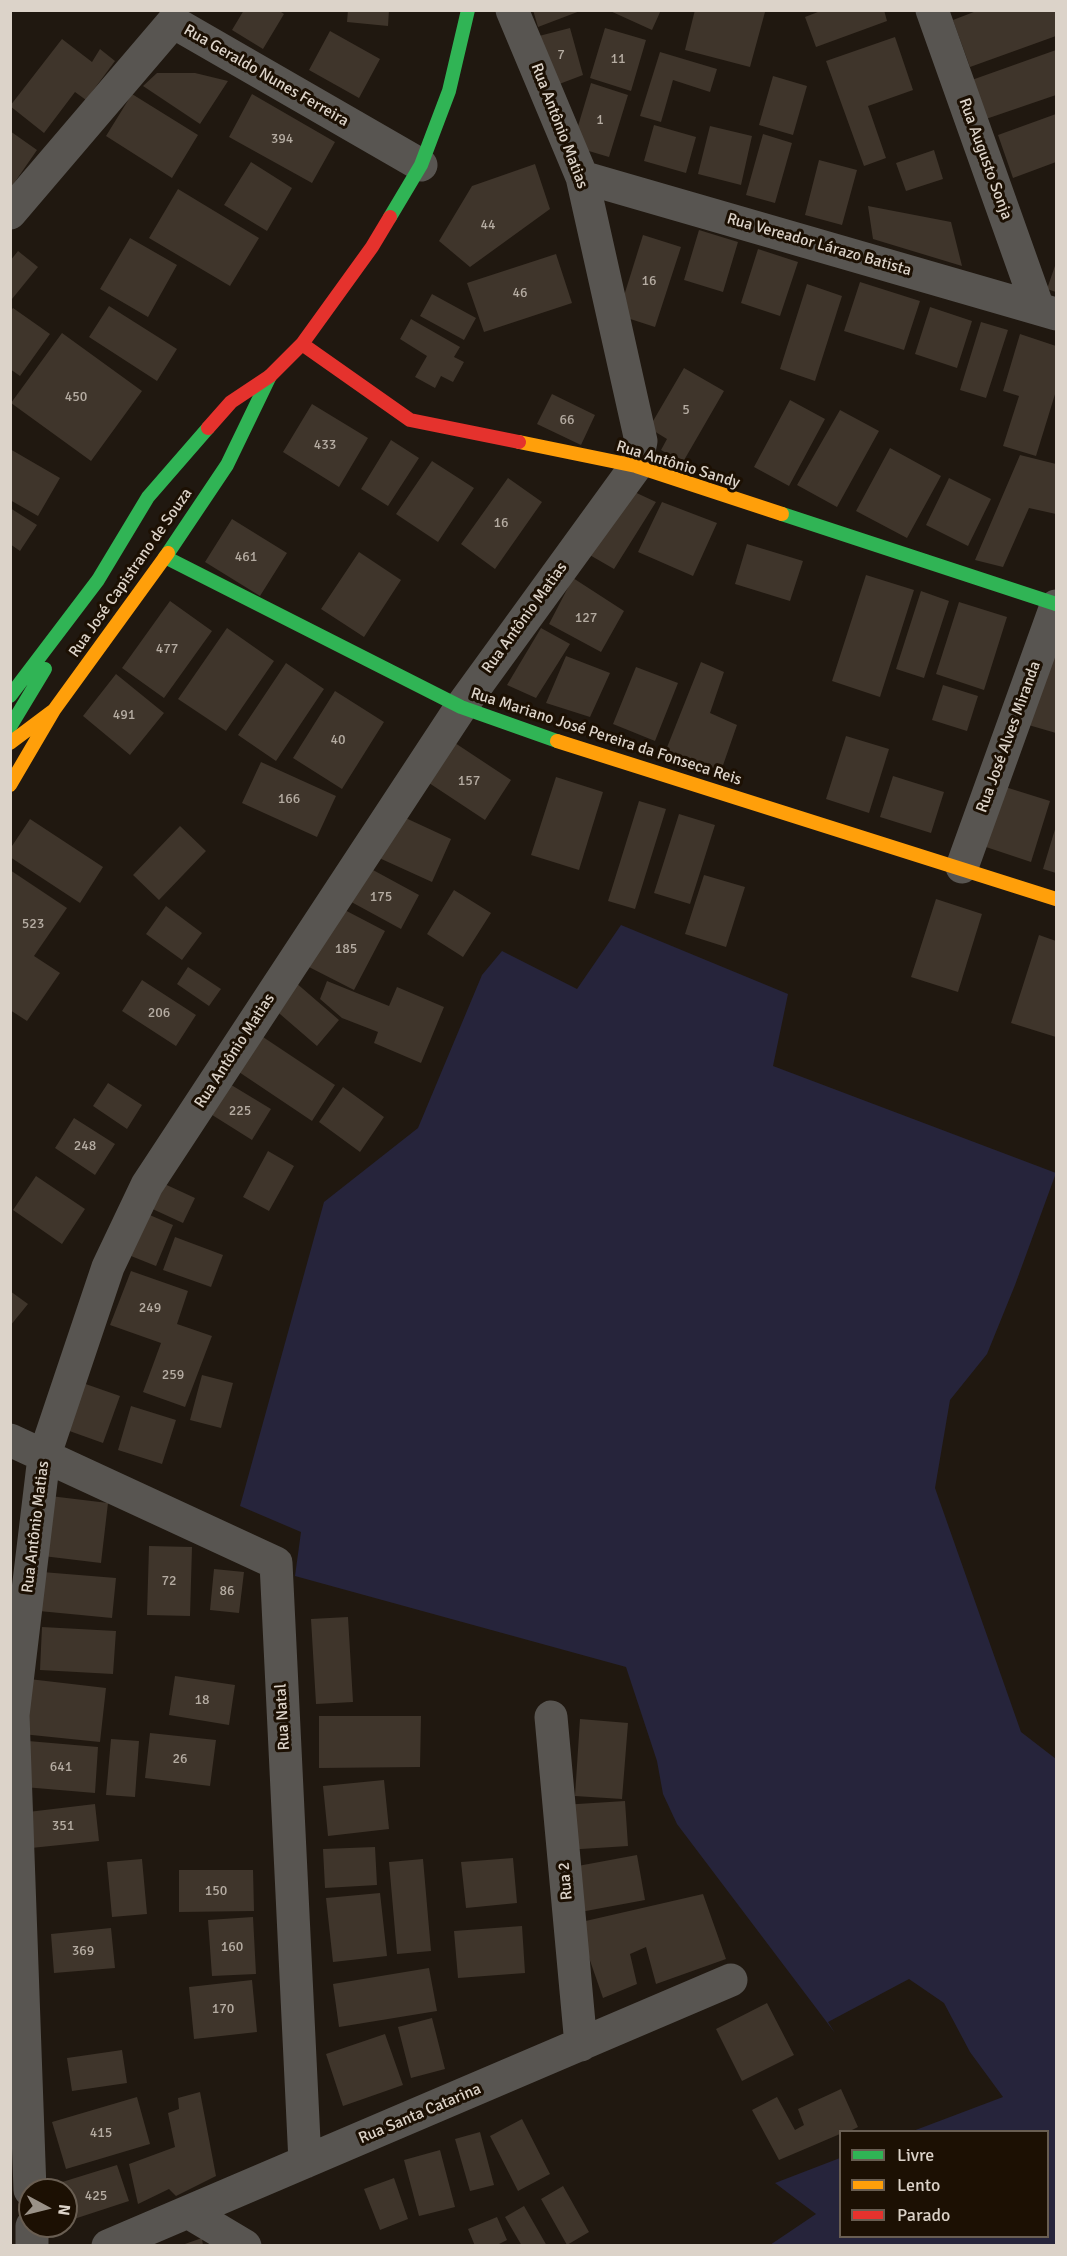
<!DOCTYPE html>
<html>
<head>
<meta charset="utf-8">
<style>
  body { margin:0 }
  #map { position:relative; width:1067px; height:2256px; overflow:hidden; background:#201810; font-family:Signika,sans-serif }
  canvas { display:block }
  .frame { position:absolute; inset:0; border:12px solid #dcd3c9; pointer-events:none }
  .legend { position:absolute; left:839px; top:2130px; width:210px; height:108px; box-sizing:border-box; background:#1c1003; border:2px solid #695e52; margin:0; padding:8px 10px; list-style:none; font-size:18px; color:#dcd3c9 }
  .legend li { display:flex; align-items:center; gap:12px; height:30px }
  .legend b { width:30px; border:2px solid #695e52 }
  .north { position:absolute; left:18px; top:2178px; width:60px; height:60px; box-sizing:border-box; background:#1c1003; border:2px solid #695e52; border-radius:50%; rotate:97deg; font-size:16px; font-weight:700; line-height:24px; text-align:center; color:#dcd3c9 }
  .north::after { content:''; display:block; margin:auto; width:21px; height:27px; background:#9a9288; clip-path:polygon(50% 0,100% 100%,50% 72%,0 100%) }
</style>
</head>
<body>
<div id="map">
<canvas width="1067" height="2256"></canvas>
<div class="frame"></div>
<ul class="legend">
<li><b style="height:8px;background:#30b455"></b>Livre</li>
<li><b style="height:8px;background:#ff9f0a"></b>Lento</li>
<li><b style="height:8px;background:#e5322d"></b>Parado</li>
</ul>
<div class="north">N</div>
</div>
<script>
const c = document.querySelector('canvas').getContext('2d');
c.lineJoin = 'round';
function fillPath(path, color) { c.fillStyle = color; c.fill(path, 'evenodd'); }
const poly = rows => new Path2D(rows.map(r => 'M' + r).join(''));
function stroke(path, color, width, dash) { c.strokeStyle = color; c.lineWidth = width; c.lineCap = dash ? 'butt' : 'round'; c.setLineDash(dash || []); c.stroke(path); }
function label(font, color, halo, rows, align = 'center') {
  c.font = font + ' Signika,sans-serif'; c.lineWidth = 6; c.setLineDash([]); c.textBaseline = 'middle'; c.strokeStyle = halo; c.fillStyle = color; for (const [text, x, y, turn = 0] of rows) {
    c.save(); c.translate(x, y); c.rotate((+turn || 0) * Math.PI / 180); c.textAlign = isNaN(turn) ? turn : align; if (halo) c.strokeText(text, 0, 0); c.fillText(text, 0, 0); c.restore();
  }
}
const green = poly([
  [621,925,788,994,773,1066,1056,1173,1015,1285,987,1354,950,1400,935,1488,1021,1732,1056,1759,1056,2245,770,2245,816,2214,775,2183,840,2158,840,2236,1048,2236,1048,2132,913,2131,1003,2097,970,2052,944,2003,909,1979,828,2022,835,2033,677,1824,663,1794,657,1761,626,1667,295,1576,301,1532,240,1506,324,1202,418,1128,482,975,502,951,577,989]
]);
const building = poly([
  [244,10,278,10,284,14,263,49,232,30],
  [348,10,389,10,388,26,347,22],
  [533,10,580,10,580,11,538,27],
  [608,10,661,10,652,30],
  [695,10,765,12,750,67,685,50],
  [823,10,884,10,887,21,816,47,805,17],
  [979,10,1056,10,1056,36,970,67,953,20],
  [570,28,583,75,554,86,539,36],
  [605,28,646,40,631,91,590,78],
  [330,31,380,59,359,98,309,70],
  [895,37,913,90,868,106,886,158,864,166,826,61],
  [62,39,92,62,100,49,115,61,86,100,75,92,44,133,10,106],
  [1056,50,1056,95,983,120,969,81],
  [660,52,717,69,710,92,673,80,661,122,640,116],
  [157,73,195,73,228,81,200,124,143,86],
  [773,76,807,86,793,135,759,125],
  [591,83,628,95,609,157,572,146],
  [132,94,198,135,172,178,106,136],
  [252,94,335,142,312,183,229,137],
  [1056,114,1056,162,1013,178,998,135],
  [654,125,696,137,686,173,644,161],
  [710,126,752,136,741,185,698,174],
  [10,131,37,150,10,189],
  [763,134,792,143,775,203,746,195],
  [934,150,943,179,906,191,896,163],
  [819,160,857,170,842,225,805,215],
  [251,162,292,188,267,231,224,205],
  [535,164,550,209,470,267,439,241,472,186],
  [178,189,259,238,230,286,149,238],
  [868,206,951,222,962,266,873,239],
  [699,230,738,242,723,292,684,280],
  [643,235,681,247,655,327,618,315],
  [130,238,177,265,148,317,100,289],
  [758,249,798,262,780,316,741,303],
  [18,251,38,267,12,299,10,297,10,261],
  [556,254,572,303,484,332,467,283],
  [1056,263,1056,292,1047,289],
  [860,282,920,301,904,350,844,331],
  [807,284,842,296,815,381,780,369],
  [432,294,476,318,464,340,420,316],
  [109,306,177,349,157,381,89,337],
  [930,307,972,321,957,368,915,354],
  [13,308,50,334,20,376,10,369,10,312],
  [411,319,460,347,454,357,464,362,453,382,441,376,435,388,415,377,427,356,400,339],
  [981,322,1008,330,986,398,960,390],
  [62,333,142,391,91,461,11,403],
  [1020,334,1056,346,1056,391,1036,456,1003,446,1019,396,1003,391],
  [684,368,724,391,683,462,661,450,667,439,649,428],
  [552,394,595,415,581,445,537,424],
  [790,400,825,419,789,486,754,467],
  [312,404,368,438,339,487,283,452],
  [840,410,879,431,837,507,797,485],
  [391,440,419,458,388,506,361,489],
  [890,448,941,476,907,538,856,511],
  [10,449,60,478,38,516,10,500],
  [1020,455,1056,464,1056,514,1029,508,1003,567,975,560],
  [432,461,474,488,438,542,396,514],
  [508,478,542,502,495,569,461,544],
  [949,478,991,499,968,546,926,525],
  [628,489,656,502,614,569,588,554],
  [662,502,717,523,693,576,638,552],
  [10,508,37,525,20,551,10,544],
  [232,519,287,553,260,596,205,562],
  [747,544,803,561,790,601,735,584],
  [359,552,401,580,364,637,321,609],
  [866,575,914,590,880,697,832,681],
  [573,578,624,611,601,652,549,624],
  [921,591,949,601,924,678,896,669],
  [170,601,212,631,164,698,122,668],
  [959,602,1007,617,984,690,936,674],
  [227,628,274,661,226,731,178,699],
  [541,628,570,644,536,698,507,685],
  [1056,639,1056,733,1025,724],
  [566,656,610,673,590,717,546,703],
  [701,662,724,672,710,713,737,725,721,771,666,750],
  [286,663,324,689,276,761,238,735],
  [636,667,678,683,655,741,613,724],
  [116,674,164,713,130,755,83,716],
  [943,685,978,696,967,731,932,720],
  [335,691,384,722,342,789,293,758],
  [846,736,889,749,869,813,826,799],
  [452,741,511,780,485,820,426,781],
  [261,762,336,796,317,837,242,803],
  [893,776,944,792,931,833,880,817],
  [556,777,603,792,579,870,531,855],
  [1002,786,1050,801,1031,862,983,846],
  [639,801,666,809,635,909,608,901],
  [397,814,451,839,432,882,377,857],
  [679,814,715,825,690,904,654,893],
  [30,819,103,867,80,903,10,857,10,849],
  [180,826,206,851,159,900,133,875],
  [1056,826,1056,873,1043,869],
  [362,864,419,895,401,929,344,898],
  [10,870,67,908,34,956,60,973,27,1021,10,1010],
  [704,875,745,887,726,947,685,934],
  [454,890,491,913,463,957,427,934],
  [936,899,982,914,958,992,911,977],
  [166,906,202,933,182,960,146,934],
  [337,906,385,931,354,990,307,966],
  [1039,935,1056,941,1056,1037,1011,1023],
  [188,967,221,989,209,1006,177,984],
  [142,980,196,1015,176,1046,122,1011],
  [327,981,389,1006,397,987,444,1007,421,1063,374,1043,378,1032,342,1018,320,999],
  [295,982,339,1020,317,1046,273,1008],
  [251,1029,335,1085,312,1121,227,1064],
  [108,1083,142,1105,127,1129,93,1106],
  [228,1083,271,1109,252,1140,209,1113],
  [343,1087,384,1117,360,1152,319,1122],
  [74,1118,115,1144,95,1175,55,1148],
  [268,1151,294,1166,269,1211,243,1197],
  [36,1176,85,1209,62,1244,13,1210],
  [158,1181,195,1198,183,1223,146,1206],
  [138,1210,173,1225,156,1266,121,1252],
  [175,1237,223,1255,211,1287,163,1270],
  [131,1271,188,1291,177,1324,212,1336,185,1407,143,1392,161,1343,110,1325],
  [10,1291,28,1304,10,1326],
  [202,1375,233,1383,221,1428,190,1420],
  [77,1381,120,1396,103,1443,61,1428],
  [131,1406,176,1420,162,1464,118,1450],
  [50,1496,108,1503,101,1563,43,1556],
  [149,1546,192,1547,190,1616,147,1615],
  [214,1569,244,1572,239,1613,210,1610],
  [42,1572,116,1578,112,1618,39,1611],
  [348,1617,353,1702,316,1704,311,1619],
  [42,1627,116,1631,113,1674,40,1670],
  [175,1676,235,1685,229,1725,169,1715],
  [29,1679,106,1688,100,1742,22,1734],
  [319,1716,421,1716,420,1767,319,1768],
  [580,1719,628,1723,622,1799,575,1796],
  [150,1733,216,1740,210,1786,145,1778],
  [111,1739,139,1741,135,1797,106,1795],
  [28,1741,98,1747,95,1793,24,1787],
  [384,1780,389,1829,328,1836,323,1786],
  [625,1801,628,1846,565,1850,562,1805],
  [95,1804,99,1841,31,1848,28,1812],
  [375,1847,377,1885,325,1888,323,1849],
  [637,1855,645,1900,575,1913,567,1868],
  [513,1858,517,1903,466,1908,461,1862],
  [142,1859,147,1914,112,1917,107,1862],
  [423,1859,431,1951,397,1954,389,1862],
  [179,1870,253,1870,254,1911,179,1912],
  [380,1893,387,1956,333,1962,326,1898],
  [703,1894,726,1959,656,1984,646,1947,630,1954,637,1984,603,1998,577,1923],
  [253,1917,256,1974,212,1976,208,1920],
  [522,1926,525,1973,458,1978,454,1931],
  [111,1928,115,1968,54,1973,51,1934],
  [429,1968,437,2011,339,2027,333,1984],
  [252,1980,257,2032,194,2039,189,1987],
  [767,2003,794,2055,742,2081,716,2029],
  [432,2018,445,2069,411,2078,398,2027],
  [385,2034,403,2085,343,2106,326,2054],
  [122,2050,127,2083,72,2091,67,2058],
  [841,2089,858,2127,848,2132,840,2132,840,2134,779,2160,752,2110,777,2097,795,2130,804,2125,798,2109],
  [200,2092,216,2176,176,2196,169,2189,138,2204,129,2164,175,2147,168,2113,179,2109,178,2098],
  [137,2097,150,2144,66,2169,52,2122],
  [522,2119,550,2174,518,2191,490,2136],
  [480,2132,494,2185,470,2191,455,2139],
  [440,2150,455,2207,419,2216,404,2160],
  [117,2165,129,2201,71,2220,66,2204,66,2190,61,2190,59,2183],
  [394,2178,408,2219,380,2230,364,2189],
  [563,2186,589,2232,567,2245,541,2199],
  [524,2206,547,2246,522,2246,505,2217],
  [497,2217,507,2240,495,2246,475,2246,468,2229],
  [202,2238,203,2246,182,2246,182,2245]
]);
const street = poly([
  [932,10,1038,308],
  [582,177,1056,314],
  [10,213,173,22,421,165],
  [962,867,1056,606],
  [10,1440,276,1563,305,2162],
  [551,1717,581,2045],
  [30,2190,13,1715,44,1457,108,1267,147,1185,461,707,636,466,641,441,582,177,512,10],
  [188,2212,245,2246],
  [32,2226,32,2246],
  [108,2246,731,1980]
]);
const fast = poly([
  [390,217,421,165,449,91,468,10],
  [782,514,1056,604],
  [168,553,227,465,270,376],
  [165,557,461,707,557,741],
  [10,696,98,580,148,497,208,428],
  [10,727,45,669]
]);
const slow = poly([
  [519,442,636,466,782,514],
  [557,741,1056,899],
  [10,743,54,710,168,553],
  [10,785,54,710]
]);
const jam = poly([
  [302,344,410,420,519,442],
  [208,428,231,402,270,376,302,344,372,247,390,217]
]);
const numberNames = [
  ["7",561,55],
  ["11",618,59],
  ["1",600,120],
  ["394",282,139],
  ["44",488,225],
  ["16",649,281],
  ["46",520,293],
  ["450",76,397],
  ["5",686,410],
  ["66",567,420],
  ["433",325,445],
  ["16",501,523],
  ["461",246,557],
  ["127",586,618],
  ["477",167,649],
  ["491",124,715],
  ["40",338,740],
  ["157",469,781],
  ["166",289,799],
  ["175",381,897],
  ["523",33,924],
  ["185",346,949],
  ["206",159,1013],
  ["225",240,1111],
  ["248",85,1146],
  ["249",150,1308],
  ["259",173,1375],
  ["72",169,1581],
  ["86",227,1591],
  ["18",202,1700],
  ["26",180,1759],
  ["641",61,1767],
  ["351",63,1826],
  ["150",216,1891],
  ["160",232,1947],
  ["369",83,1951],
  ["170",223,2009],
  ["415",101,2133],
  ["425",96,2196]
];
const streetNames = [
  ["Rua Geraldo Nunes Ferreira",266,76,30],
  ["Rua Antônio Matias",559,126,69],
  ["Rua Augusto Sonja",985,159,70],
  ["Rua Vereador Lárazo Batista",819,245,16],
  ["Rua Antônio Sandy",678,465,17],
  ["Rua José Capistrano de Souza",131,573,-55],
  ["Rua Antônio Matias",525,618,-54],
  ["Rua Mariano José Pereira da Fonseca Reis",606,737,18],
  ["Rua José Alves Miranda",1009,737,-70],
  ["Rua Antônio Matias",235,1051,-57],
  ["Rua Antônio Matias",36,1527,-83],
  ["Rua Natal",283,1717,-93],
  ["Rua 2",566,1881,-95],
  ["Rua Santa Catarina",420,2114,-23]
];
fillPath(green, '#26243b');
fillPath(building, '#3f352b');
stroke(street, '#585551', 33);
stroke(fast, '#30b455', 14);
stroke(slow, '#ff9f0a', 14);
stroke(jam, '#e5322d', 14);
label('14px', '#b5aca2', null, numberNames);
label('16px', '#dcd3c9', '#1c1003', streetNames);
</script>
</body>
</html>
